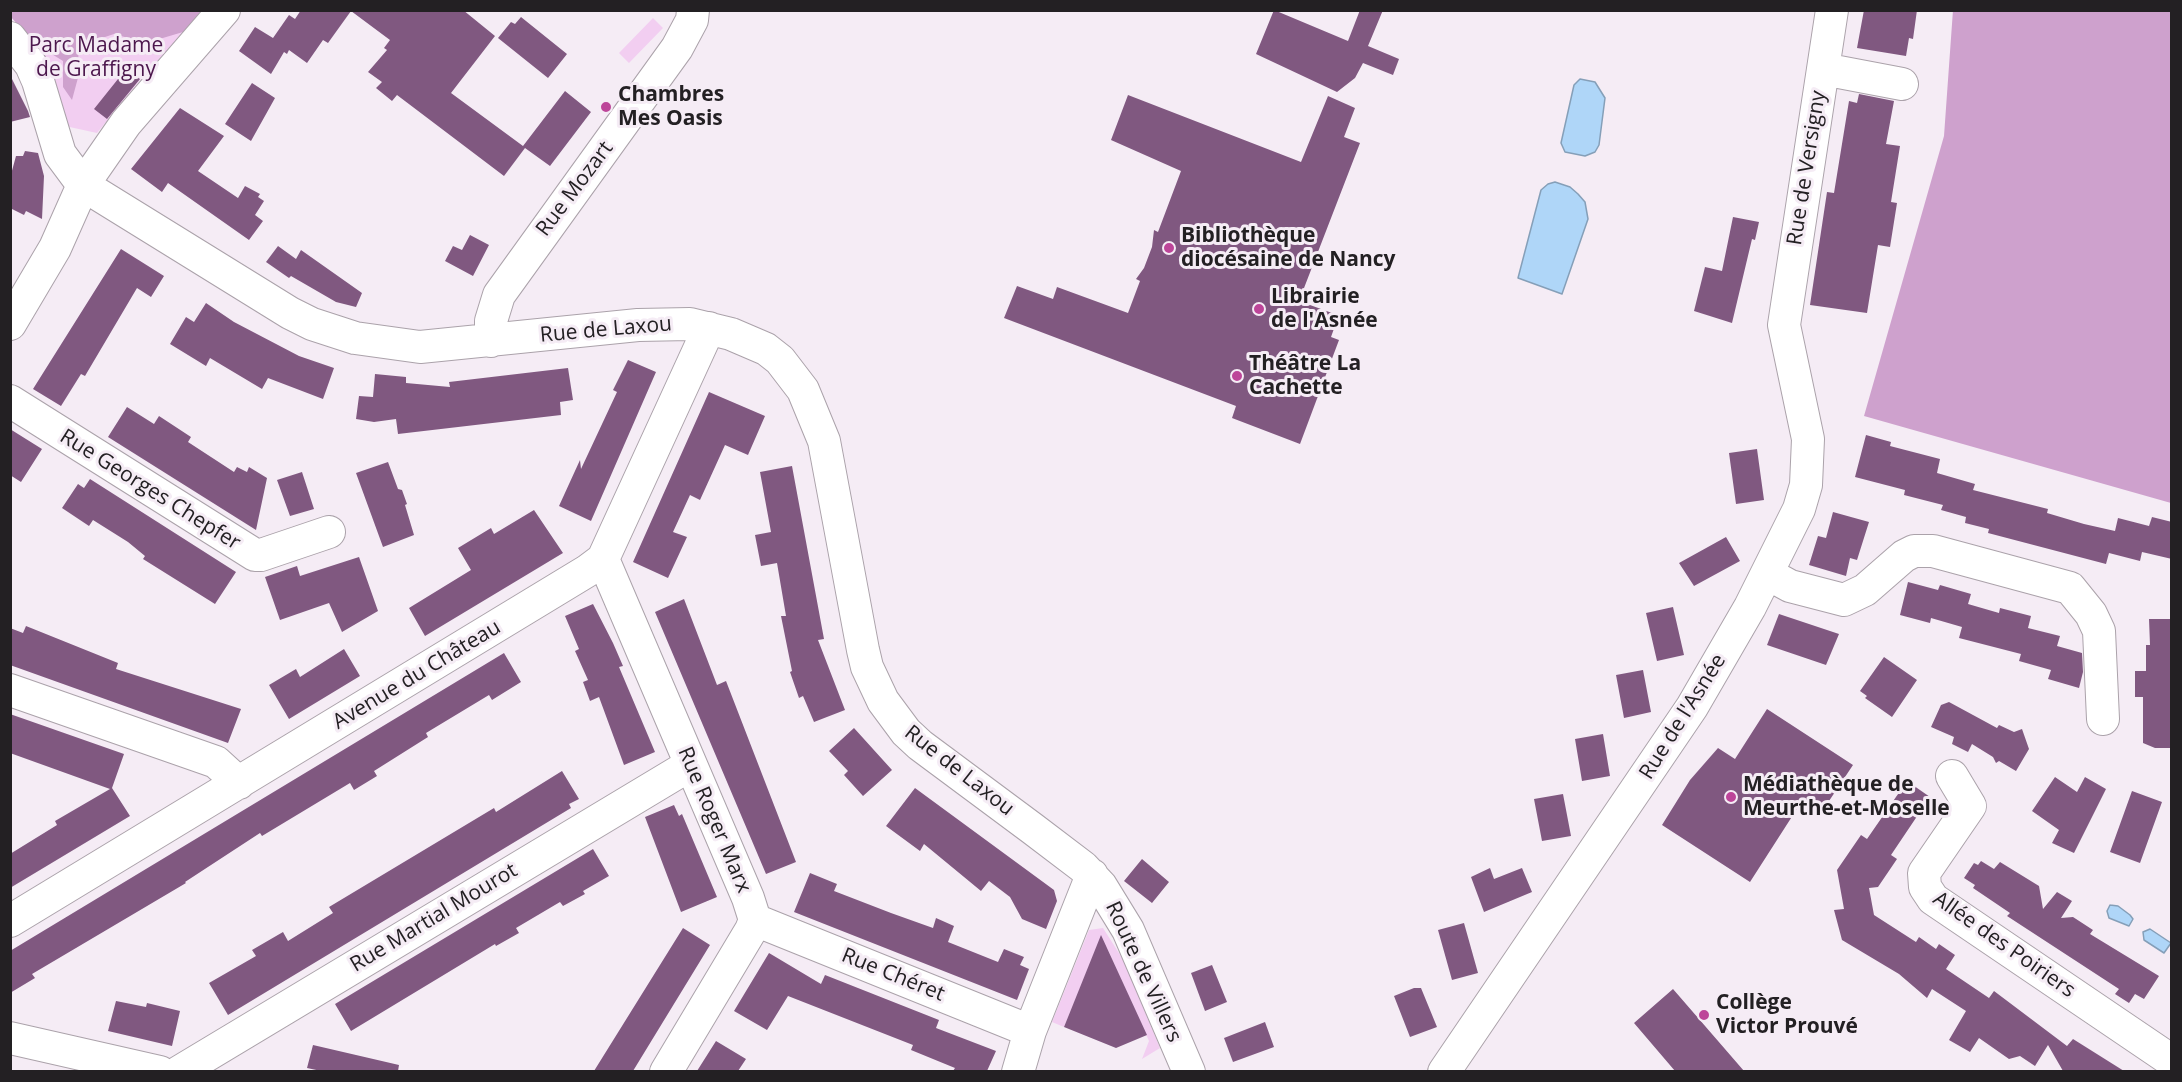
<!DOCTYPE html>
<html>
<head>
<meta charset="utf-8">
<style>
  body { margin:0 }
  #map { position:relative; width:2182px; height:1082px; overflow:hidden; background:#f5ecf5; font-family:"Open Sans",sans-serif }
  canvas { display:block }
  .frame { position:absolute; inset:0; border:12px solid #232023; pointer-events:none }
</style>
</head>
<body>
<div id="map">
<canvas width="2182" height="1082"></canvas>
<div class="frame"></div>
</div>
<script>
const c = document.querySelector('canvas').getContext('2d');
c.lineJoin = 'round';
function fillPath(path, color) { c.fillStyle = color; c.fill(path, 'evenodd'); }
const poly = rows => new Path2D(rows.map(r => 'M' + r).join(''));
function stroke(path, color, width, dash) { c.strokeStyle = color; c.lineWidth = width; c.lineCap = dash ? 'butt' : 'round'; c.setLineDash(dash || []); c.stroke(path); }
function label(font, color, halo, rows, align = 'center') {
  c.font = font + ' "Open Sans",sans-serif'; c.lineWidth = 6; c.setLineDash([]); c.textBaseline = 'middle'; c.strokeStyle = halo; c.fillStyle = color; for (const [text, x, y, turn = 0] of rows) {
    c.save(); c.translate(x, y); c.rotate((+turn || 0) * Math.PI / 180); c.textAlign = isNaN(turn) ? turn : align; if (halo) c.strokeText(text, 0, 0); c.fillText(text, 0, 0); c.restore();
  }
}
const green = poly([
  [11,10,203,11,140,80,97,133,65,126,45,62,34,43,11,17],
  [653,18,663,28,629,63,619,53],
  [1103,928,1124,961,1160,1048,1142,1059,1149,1041,1107,948,1097,946,1064,1027,1052,1022,1089,930]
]);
const forest = poly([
  [11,10,203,11,183,32,146,43,114,34,78,46,79,74,72,100,63,87,63,61,34,43,11,17],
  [1953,10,2171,11,2171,503,1864,416,1944,136]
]);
const water = poly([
  [1580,79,1595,82,1605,98,1599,145,1595,152,1585,156,1565,152,1561,143,1574,85,1580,79],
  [1555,182,1570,187,1578,194,1585,202,1588,219,1562,294,1518,278,1541,190,1548,184,1555,182],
  [2110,905,2118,906,2130,915,2133,919,2129,926,2109,918,2107,911,2110,905],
  [2150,929,2171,943,2164,953,2144,940,2143,932,2150,929]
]);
const building = poly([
  [301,10,463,10,495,36,451,93,523,146,565,91,591,112,550,166,525,148,504,176,397,95,392,101,376,88,382,82,368,72,387,50,384,48,390,40,351,11,328,43,323,40,307,63,289,50,287,54,284,52,271,74,239,51,255,27,273,38,289,15,295,19],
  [1274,10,1348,41,1360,10,1383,10,1368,46,1399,59,1393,75,1363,63,1355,78,1337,92,1256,54],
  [1864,10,1917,10,1913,39,1909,38,1906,56,1857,48],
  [521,17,567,54,548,78,498,38,511,22,515,24],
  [126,69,140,79,107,119,94,109],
  [10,75,28,111,30,117,10,122],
  [252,83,275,98,251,141,225,124],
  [1859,94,1894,101,1886,144,1900,146,1891,202,1897,203,1890,247,1878,245,1867,313,1810,305,1827,192,1834,193,1849,101,1857,103],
  [1128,95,1301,162,1328,96,1355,108,1344,137,1360,143,1299,301,1332,313,1336,323,1331,337,1339,340,1300,444,1232,418,1236,406,1004,318,1017,286,1053,299,1057,287,1128,313,1140,281,1136,279,1144,268,1152,247,1154,230,1158,232,1181,171,1111,140],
  [180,108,224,136,198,171,238,198,245,186,260,194,258,197,264,201,255,215,263,221,249,240,168,183,162,192,131,169],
  [25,151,38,153,44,176,42,219,26,211,24,215,10,208,10,178,16,156,23,156],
  [1733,217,1759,222,1755,240,1752,239,1732,323,1694,311,1705,267,1722,271],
  [470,235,489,245,473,276,445,261,453,246,462,250],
  [278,246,296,259,301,250,362,293,356,307,336,302,291,276,289,278,266,262],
  [121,249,164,276,151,297,137,288,85,376,81,374,61,406,33,389],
  [206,303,234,322,299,356,334,368,323,399,268,378,262,389,210,358,206,366,170,344,186,317,194,322],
  [628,360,656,372,591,521,559,506,580,460,581,469,617,392,613,390],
  [568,368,573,400,560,402,561,415,398,434,396,419,374,422,356,419,359,396,373,397,375,374,406,377,406,383,450,387,449,382],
  [709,392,765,416,748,455,725,445,700,500,690,495,673,532,687,537,668,578,633,562],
  [127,407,154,424,159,416,191,437,188,442,234,472,237,467,247,472,249,467,267,478,256,530,108,437],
  [10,429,42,449,21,482,10,475],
  [1866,435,1891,442,1890,446,1940,459,1937,473,1975,484,1973,490,2048,509,2047,513,2084,524,2115,531,2118,518,2149,526,2152,517,2172,522,2172,559,2142,552,2140,561,2109,553,2106,564,1988,533,1989,529,1965,523,1966,517,1941,510,1943,505,1904,495,1905,490,1855,477],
  [1757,449,1764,500,1736,504,1729,453],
  [388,462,398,489,402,490,407,504,405,505,414,535,383,547,356,473],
  [792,466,824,639,818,640,845,710,814,722,803,696,799,698,790,672,792,671,781,616,786,616,777,563,761,566,755,535,771,532,760,472],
  [302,472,314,509,290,516,277,480],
  [90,479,236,572,215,604,143,559,145,556,128,542,93,520,89,526,62,508,78,484,84,488],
  [534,510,563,553,425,636,409,608,471,570,458,548,491,528,494,534],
  [1833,512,1869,522,1857,560,1850,558,1846,576,1809,565,1818,536,1826,538],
  [1726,537,1740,561,1694,586,1679,563],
  [359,557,378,611,342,632,329,603,280,620,265,577,297,566,300,576],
  [1908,582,1938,590,1940,585,1971,594,1968,604,1999,613,2000,608,2031,616,2028,628,2060,636,2057,646,2082,653,2083,672,2079,688,2048,679,2051,670,2019,661,2021,654,1959,638,1962,627,1931,618,1930,623,1900,615],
  [684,599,717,685,726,681,796,862,766,874,655,612],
  [593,604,613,643,623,666,619,667,655,752,624,765,599,697,590,701,583,682,588,680,575,651,579,649,565,616],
  [1673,607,1684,655,1657,661,1646,613],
  [1779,614,1839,634,1826,665,1767,645],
  [2149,619,2172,619,2172,748,2155,748,2143,743,2143,697,2135,697,2135,671,2146,671,2146,645,2150,645],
  [26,626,118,663,116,669,241,709,228,743,10,665,10,628,23,633],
  [344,649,360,676,289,719,269,685,296,669,300,677],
  [504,653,521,682,492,700,489,695,426,733,428,737,374,771,377,776,354,790,350,783,262,836,260,833,185,882,186,883,32,974,35,978,10,993,10,951],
  [1884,657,1917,680,1892,717,1865,698,1867,696,1860,691],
  [1643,670,1651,712,1624,718,1616,675],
  [1949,702,1997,728,1999,725,2014,732,2022,729,2029,749,2016,771,1999,761,1996,763,1993,757,1972,744,1968,752,1952,744,1954,737,1931,727,1941,705],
  [1767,709,1853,765,1821,813,1802,801,1750,882,1662,825,1690,780,1718,748,1735,759],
  [10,714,124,754,112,788,130,816,10,888,10,854,57,825,55,821,110,789,10,753],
  [854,728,892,770,863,796,844,775,848,771,829,751],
  [1603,734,1610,776,1582,781,1575,739],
  [562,771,579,799,569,804,571,808,228,1015,209,983,256,956,252,950,283,932,288,941,333,913,329,907,494,808,496,812],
  [2055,777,2077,792,2085,777,2106,789,2074,853,2052,843,2059,830,2032,811],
  [1907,781,1930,797,1891,855,1897,859,1878,887,1869,888,1874,915,1916,942,1919,937,1936,949,1939,944,1955,955,1946,969,1989,998,1994,991,2067,1046,2073,1039,2124,1071,2063,1071,2048,1045,2035,1066,2020,1056,2009,1059,1979,1038,1970,1052,1949,1040,1966,1011,1932,989,1927,998,1899,974,1842,940,1834,910,1844,909,1837,870,1861,835,1867,839],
  [915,788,1054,890,1057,901,1046,929,1022,919,1010,897,989,881,981,891,924,844,920,851,886,826],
  [2132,791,2162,802,2140,863,2110,852],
  [1563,794,1571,836,1542,841,1534,799],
  [674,805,679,816,682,814,717,897,681,912,645,817],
  [593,849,609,876,583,891,585,894,563,906,560,902,516,928,519,933,496,946,495,944,351,1031,335,1004],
  [1142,859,1169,882,1152,903,1124,881],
  [1981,861,1994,869,2000,862,2039,886,2043,909,2057,892,2072,901,2061,918,2073,917,2093,930,2090,934,2159,976,2144,999,2135,994,2129,1003,2115,994,2119,989,2007,916,2010,913,1973,888,1975,885,1964,878,1974,863,1978,865],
  [1490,868,1494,879,1522,868,1532,892,1484,912,1471,877],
  [810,873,837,884,834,891,891,913,933,928,936,918,954,926,948,942,998,962,1004,949,1024,957,1020,965,1029,969,1017,1000,794,912],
  [1464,923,1478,973,1452,980,1438,930],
  [683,928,710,945,633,1071,594,1071],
  [1101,935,1147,1035,1116,1048,1064,1027],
  [769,953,821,984,825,975,939,1020,936,1028,996,1051,987,1071,953,1071,955,1068,911,1050,913,1045,788,996,767,1030,734,1011],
  [1212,965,1227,1002,1205,1011,1191,973],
  [1414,988,1421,988,1437,1027,1410,1037,1394,996],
  [1673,989,1744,1071,1675,1071,1634,1023],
  [116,1001,146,1007,147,1003,180,1011,172,1046,108,1031],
  [1265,1022,1274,1047,1233,1062,1224,1038],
  [716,1041,746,1059,738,1071,697,1071],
  [313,1045,399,1065,398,1071,321,1071,307,1068]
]);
const minor = poly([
  [10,38,31,65,38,81,60,154,83,185,290,313,312,324,355,338,420,347,638,325,690,324,731,334,766,349,780,360,803,390,824,441,863,650,867,667,883,701,906,732,920,745,1033,829,1083,867,1101,886,1128,930,1189,1072],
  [1823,69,1902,84],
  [10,324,55,248,83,185,126,123,224,10],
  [491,341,491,321,499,295,677,48,692,20,693,10],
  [10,401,255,555,261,555,329,532],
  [603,559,748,898,755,920,751,930,666,1072],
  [1768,574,1790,586,1844,600,1865,590,1904,556,1914,551,1933,551,2070,588,2091,614,2099,631,2103,719],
  [10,690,216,762,239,783],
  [1952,776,1970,806,1924,873,1925,887,1933,899,2172,1061],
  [755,920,1030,1031],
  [10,921,587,571,603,559,709,328],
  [10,1038,160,1072],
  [179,1072,690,765],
  [1018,1072,1030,1031,1092,875],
  [1444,1072,1692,707,1750,607,1799,509,1806,485,1808,439,1784,325,1832,10]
]);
const markers = [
  [606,107,6,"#bd4599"],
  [1169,248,6,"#bd4599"],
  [1259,309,6,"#bd4599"],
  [1237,376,6,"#bd4599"],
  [1731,797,6,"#bd4599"],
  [1704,1015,6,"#bd4599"]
];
const parkNames = [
  ["Parc Madame",96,46],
  ["de Graffigny",96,70]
];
const poiNames = [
  ["Chambres",618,95],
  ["Mes Oasis",618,119],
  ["Bibliothèque",1181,236],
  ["diocésaine de Nancy",1181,260],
  ["Librairie",1271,297],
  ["de l'Asnée",1271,321],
  ["Théâtre La",1249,364],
  ["Cachette",1249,388],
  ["Médiathèque de",1743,785],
  ["Meurthe-et-Moselle",1743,809],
  ["Collège",1716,1003],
  ["Victor Prouvé",1716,1027]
];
const streetNames = [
  ["Rue de Versigny",1807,168,-81],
  ["Rue Mozart",575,189,-53],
  ["Rue de Laxou",606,330,-5],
  ["Rue Georges Chepfer",150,490,32],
  ["Avenue du Château",417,675,-31],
  ["Rue de l'Asnée",1683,717,-58],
  ["Rue de Laxou",959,771,38],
  ["Rue Roger Marx",714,820,67],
  ["Rue Martial Mourot",434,918,-31],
  ["Allée des Poiriers",2004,945,35],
  ["Route de Villers",1143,972,65],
  ["Rue Chéret",893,975,22]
];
fillPath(green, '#f2cef1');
fillPath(forest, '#cea1cd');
fillPath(water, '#afd6f8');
stroke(water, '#859fb8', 1.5);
fillPath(building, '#805880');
stroke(minor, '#aba2aa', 34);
stroke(minor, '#fff', 32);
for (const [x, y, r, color] of markers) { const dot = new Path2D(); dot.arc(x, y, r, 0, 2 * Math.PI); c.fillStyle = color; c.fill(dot); stroke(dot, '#f5ecf5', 2); }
label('21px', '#4c174d', '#f5ecf5', parkNames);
label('bold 21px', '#232023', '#f5ecf5', poiNames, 'left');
label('21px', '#232023', '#f5ecf5', streetNames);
</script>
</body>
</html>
